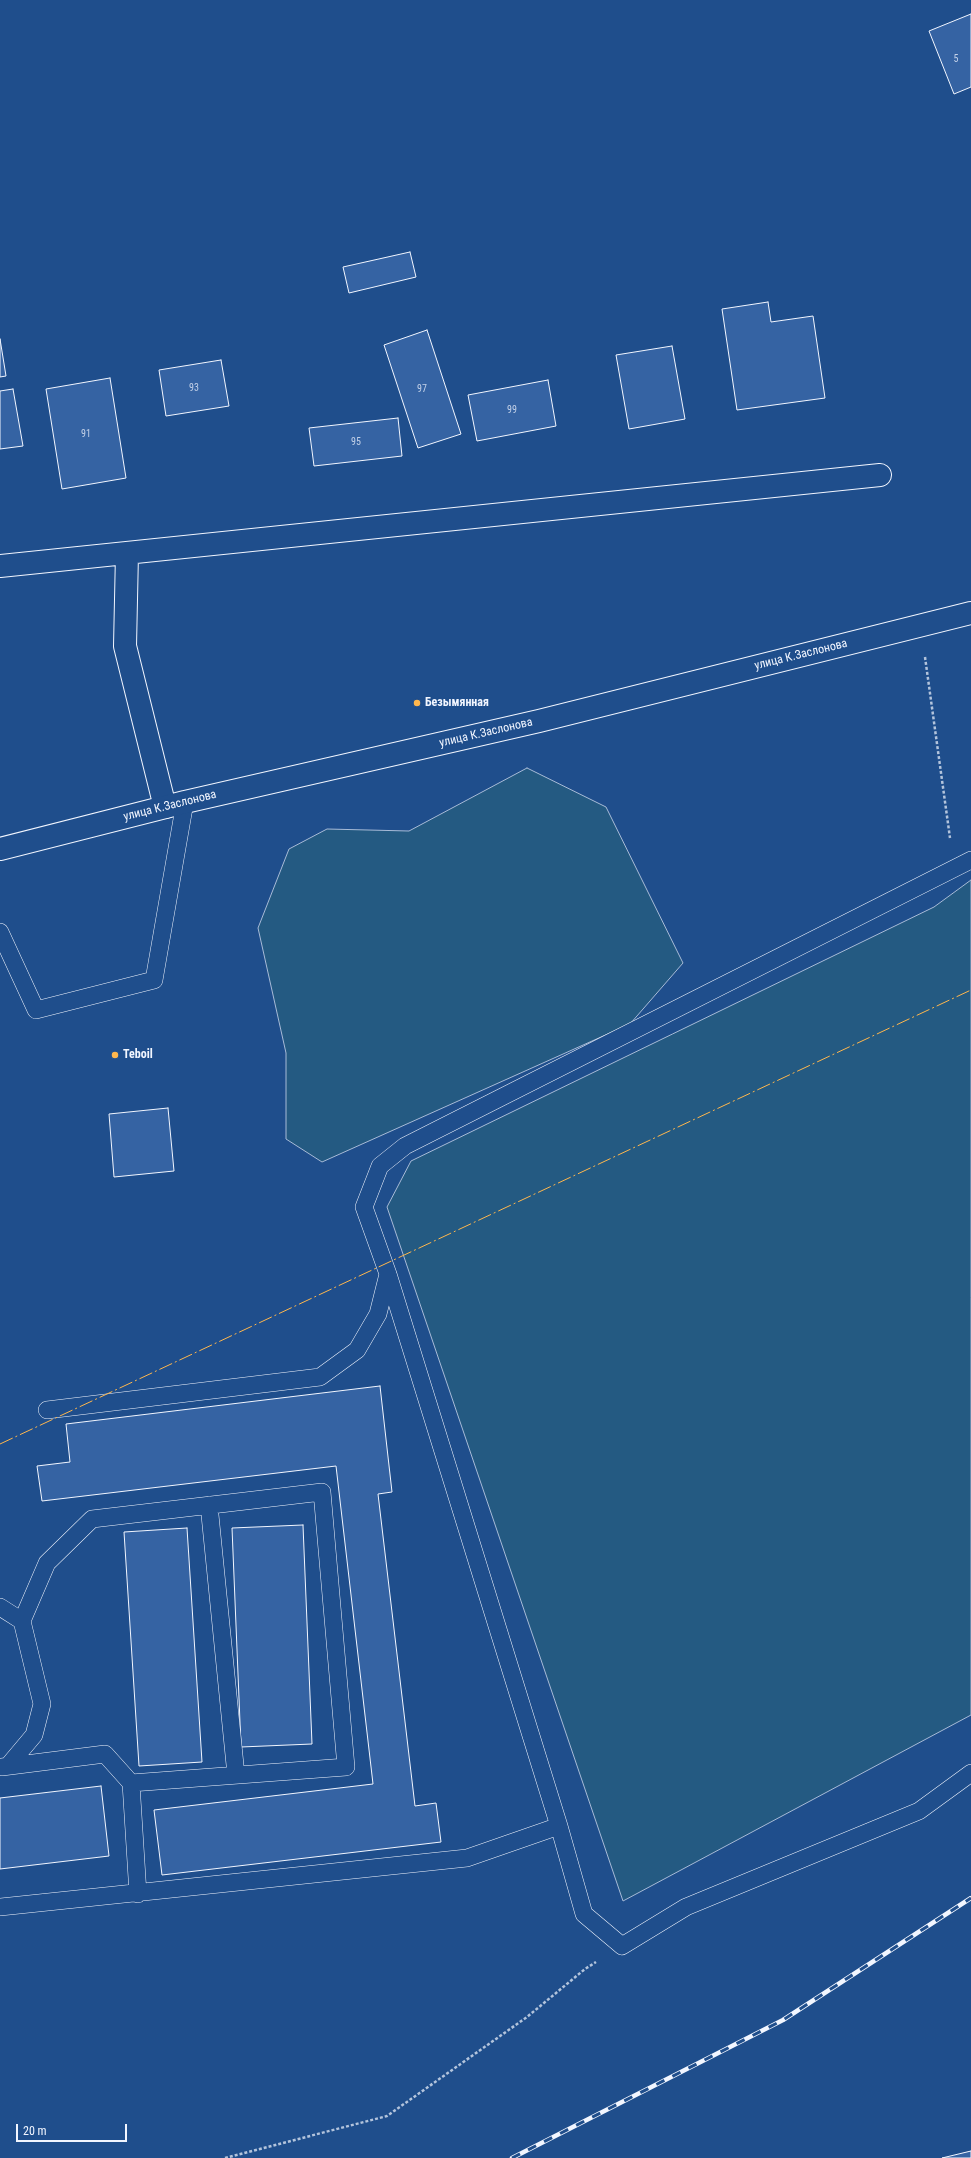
<!DOCTYPE html>
<html>
<head>
<meta charset="utf-8">
<style>
  body { margin:0 }
  #map { position:relative; width:971px; height:2158px; overflow:hidden; background:#1f4e8c; font-family:"Roboto Condensed",sans-serif }
  canvas { display:block }
  .scale { position:absolute; left:16px; top:2124px; width:111px; height:18px; box-sizing:border-box; border:2px solid #f2f6ff; border-top:0; padding-left:5px; font-size:12px; line-height:14px; white-space:nowrap; color:#f2f6ff; -webkit-text-stroke:3px #1f4e8c; paint-order:stroke }
</style>
</head>
<body>
<div id="map">
<canvas width="971" height="2158"></canvas>
<div class="scale">20 m</div>
</div>
<script>
const c = document.querySelector('canvas').getContext('2d');
c.lineJoin = 'round';
function fillPath(path, color) { c.fillStyle = color; c.fill(path, 'evenodd'); }
const poly = rows => new Path2D(rows.map(r => 'M' + r).join(''));
function stroke(path, color, width, dash) { c.strokeStyle = color; c.lineWidth = width; c.lineCap = dash ? 'butt' : 'round'; c.setLineDash(dash || []); c.stroke(path); }
function label(font, color, halo, rows, align = 'center') {
  c.font = font + ' "Roboto Condensed",sans-serif'; c.lineWidth = 3; c.setLineDash([]); c.textBaseline = 'middle'; c.strokeStyle = halo; c.fillStyle = color; for (const [text, x, y, turn = 0] of rows) {
    c.save(); c.translate(x, y); c.rotate((+turn || 0) * Math.PI / 180); c.textAlign = isNaN(turn) ? turn : align; if (halo) c.strokeText(text, 0, 0); c.fillText(text, 0, 0); c.restore();
  }
}
const green = poly([
  [527,768,606,807,683,963,630,1024,322,1162,286,1139,286,1053,258,928,289,849,327,829,409,831,527,768],
  [971,880,971,1715,623,1901,387,1207,411,1161,934,907,971,880]
]);
const building = poly([
  [971,14,971,87,954,94,929,31,971,14],
  [410,252,416,277,349,293,343,267,410,252],
  [768,302,771,322,813,316,825,398,737,410,722,309,768,302],
  [427,330,461,434,418,448,384,345,427,330],
  [0,339,6,376,0,377,0,339],
  [672,346,685,419,629,429,616,355,672,346],
  [221,360,229,406,166,416,159,370,221,360],
  [110,378,126,478,62,489,46,389,110,378],
  [548,380,556,426,477,441,468,395,548,380],
  [13,389,23,446,0,449,0,391,13,389],
  [398,418,402,456,314,466,309,428,398,418],
  [168,1108,174,1171,114,1177,109,1114,168,1108],
  [380,1386,392,1492,378,1494,415,1806,436,1803,441,1842,162,1875,154,1810,373,1784,336,1466,42,1501,37,1466,70,1462,66,1424,380,1386],
  [303,1525,312,1744,241,1747,232,1528,303,1525],
  [187,1528,202,1762,139,1766,124,1532,187,1528],
  [101,1786,109,1856,0,1869,0,1798,101,1786],
  [971,2151,971,2158,942,2158,971,2151]
]);
const path = poly([
  [925,657,950,838],
  [225,2158,387,2116,527,2017,585,1969,596,1962]
]);
const lane = poly([
  [971,860,405,1146,380,1166,364,1207,388,1274,559,1826,584,1914,622,1946,686,1907,919,1811,971,1773],
  [0,932,36,1010,154,980,185,802],
  [47,1410,320,1377,357,1350,378,1314,388,1274],
  [209,1505,236,1775],
  [0,1607,22,1621],
  [8,1766,34,1735,42,1704,22,1621,47,1563,92,1519,322,1492,346,1767,131,1783],
  [2,1767,105,1754,131,1783,138,1894],
  [0,1907,467,1858,559,1826]
]);
const street = poly([
  [127,553,125,646,165,807],
  [0,566,880,475]
]);
const secondary = poly([
  [0,849,185,802,539,721,971,613]
]);
const rail = poly([
  [512,2158,783,2020,971,1898]
]);
const power = poly([
  [0,1444,971,990]
]);
const markers = [
  [417,703,4,"#ffb74d"],
  [115,1055,4,"#ffb74d"]
];
const numberNames = [
  ["5",956,59],
  ["93",194,388],
  ["97",422,389],
  ["99",512,410],
  ["91",86,434],
  ["95",356,442]
];
const streetNames = [
  ["улица К.Заслонова",801,655,-14],
  ["улица К.Заслонова",486,733,-13],
  ["улица К.Заслонова",170,806,-14]
];
const poiNames = [
  ["Безымянная",425,703],
  ["Teboil",123,1055]
];
fillPath(green, '#245a82');
stroke(green, '#a8bbd7', 1);
fillPath(building, '#3563a3');
stroke(building, '#f2f6ff', 1);
stroke(lane, '#f2f6ff', 18);
stroke(street, '#f2f6ff', 24);
stroke(secondary, '#f2f6ff', 24);
stroke(path, '#b3c4dc', 2.5, [3, 2]);
stroke(lane, '#1f4e8c', 17);
stroke(street, '#1f4e8c', 22);
stroke(secondary, '#1f4e8c', 22);
stroke(rail, '#f2f6ff', 4.5);
stroke(rail, '#1f4e8c', 3, [9]);
stroke(power, '#ffb74d', 1, [14, 3, 2, 3]);
for (const [x, y, r, color] of markers) { const dot = new Path2D(); dot.arc(x, y, r, 0, 2 * Math.PI); c.fillStyle = color; c.fill(dot); stroke(dot, '#1f4e8c', 1.5); }
label('10px', '#c3d1e8', null, numberNames);
label('12px', '#f2f6ff', '#1f4e8c', streetNames);
label('bold 12px', '#f2f6ff', '#1f4e8c', poiNames, 'left');
</script>
</body>
</html>
